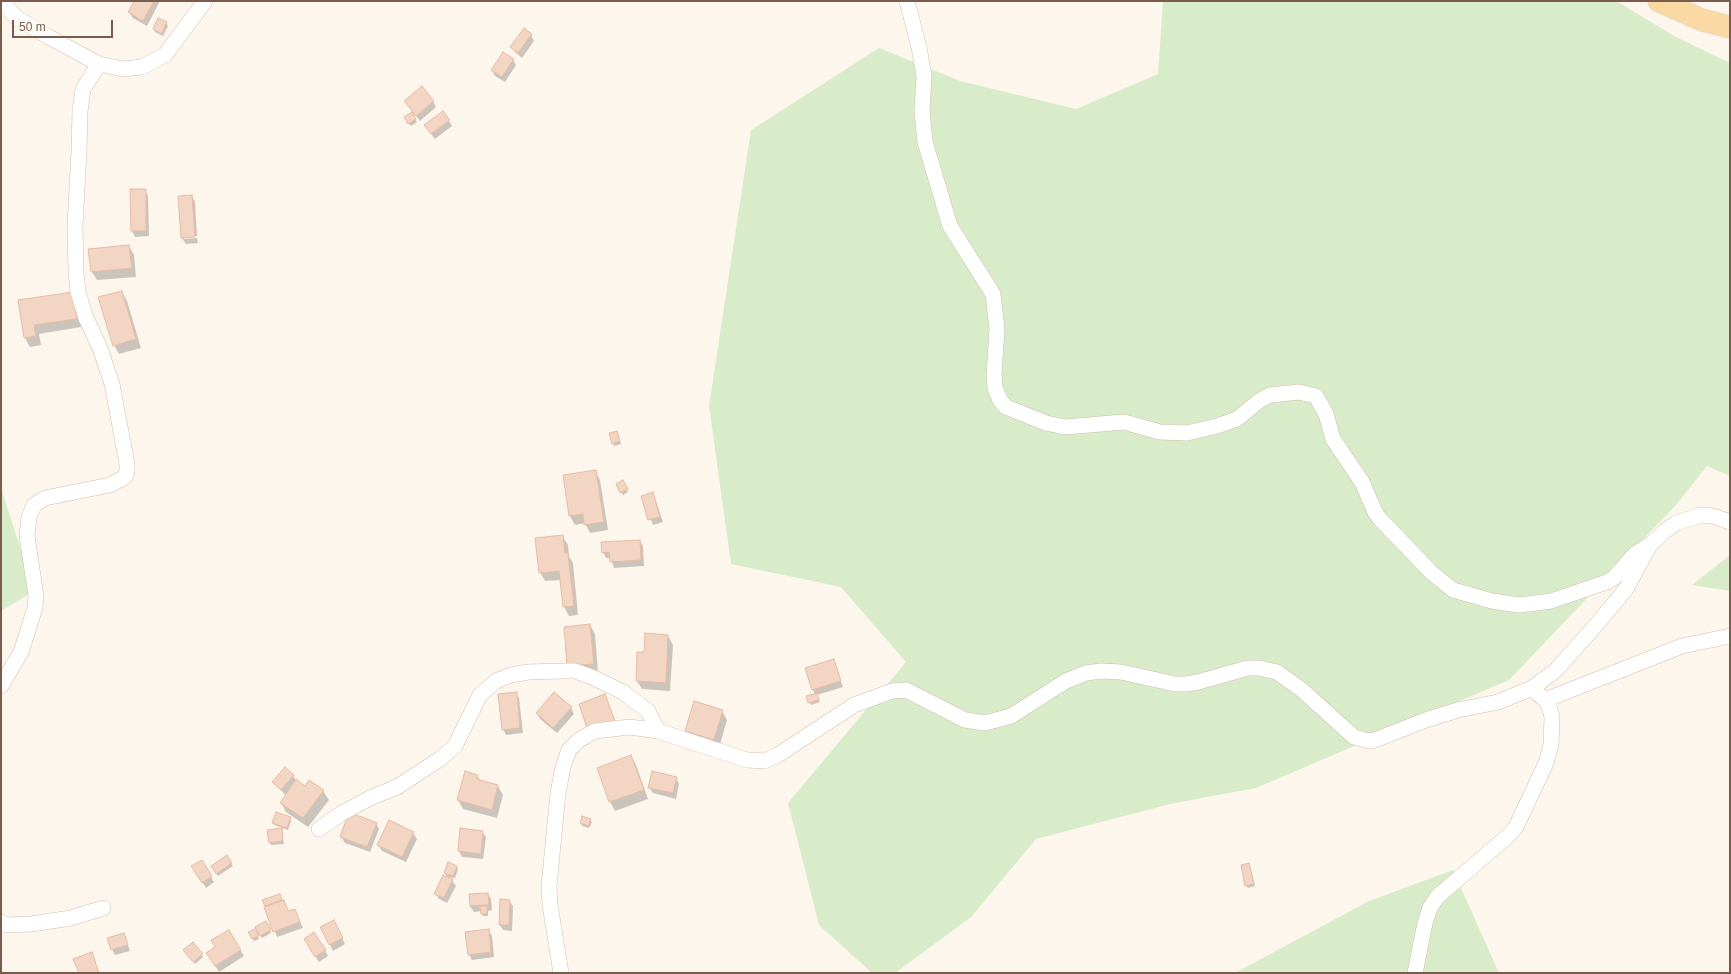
<!DOCTYPE html>
<html>
<head>
<meta charset="utf-8">
<style>
  body { margin:0 }
  #map { position:relative; width:1731px; height:974px; overflow:hidden; background:#fdf6ec; font-family:Helvetica,sans-serif }
  canvas { display:block }
  .frame { position:absolute; inset:0; border:2px solid #7a5c4d; pointer-events:none }
  .scale { position:absolute; left:12px; top:20px; width:101px; height:18px; box-sizing:border-box; border:2px solid #7a5c4d; border-top:0; padding-left:5px; font-size:12px; line-height:14px; white-space:nowrap; color:#7a5c4d; -webkit-text-stroke:3px #fffaf3; paint-order:stroke }
</style>
</head>
<body>
<div id="map">
<canvas width="1731" height="974"></canvas>
<div class="frame"></div>
<div class="scale">50 m</div>
</div>
<script>
const c = document.querySelector('canvas').getContext('2d');
c.lineJoin = 'round';
function fillPath(path, color) { c.fillStyle = color; c.fill(path, 'evenodd'); }
const poly = rows => new Path2D(rows.map(r => 'M' + r).join(''));
function stroke(path, color, width, dash) { c.strokeStyle = color; c.lineWidth = width; c.lineCap = dash ? 'butt' : 'round'; c.setLineDash(dash || []); c.stroke(path); }
const green = poly([
  [1163,1,1616,1,1676,37,1730,63,1730,476,1707,466,1675,506,1509,680,1256,788,1170,804,1036,839,971,917,895,973,872,973,819,925,788,803,906,662,841,587,731,564,709,406,751,130,879,48,960,81,1076,109,1158,74],
  [1,488,34,591,1,611],
  [1730,555,1730,591,1692,585],
  [1453,870,1499,973,1235,973,1369,901]
]);
const shadow = poly([
  [135,1,160,1,147,26,133,18,129,12],
  [166,23,168,26,163,36,155,32,154,29],
  [531,35,534,41,522,58,515,52,511,47],
  [513,60,516,65,505,82,495,76,492,70],
  [405,101,433,101,436,107,420,121],
  [411,113,417,122,411,126,405,117],
  [449,121,452,126,435,139,425,126],
  [145,190,148,196,149,236,135,237,132,231],
  [192,196,195,202,197,236,184,237,184,239,197,238,198,243,186,244,182,238],
  [129,246,134,255,136,277,97,280,92,272],
  [122,292,127,301,141,348,119,354,114,345],
  [19,301,77,301,81,327,39,334,41,345,30,347,25,338],
  [617,432,621,444,614,446,613,443],
  [595,471,600,480,608,530,590,533,585,523,575,525,570,516,564,476],
  [623,482,628,492,623,495,617,485],
  [653,493,663,522,653,525,642,496],
  [563,537,568,545,569,557,573,563,578,615,569,616,564,607,561,580,545,581,540,572],
  [640,541,643,546,644,566,614,568,611,558,606,558,603,552],
  [590,625,595,634,598,673,574,675],
  [668,636,673,645,670,691,642,689,637,681],
  [833,660,843,687,817,695,820,702,811,705,807,697,815,694,813,690],
  [516,693,519,698,523,733,506,735,503,729],
  [605,696,617,727,593,736],
  [571,708,574,714,557,733,540,719,537,713],
  [722,711,727,720,719,748,692,740,686,731],
  [631,756,636,765,648,799,615,811,610,802,598,768],
  [293,775,296,781,305,787,309,781,323,791,329,800,308,827,286,812,281,803,286,796,274,782],
  [477,776,481,781,498,786,503,795,497,818,463,809,458,800],
  [676,778,679,784,676,799,653,793,649,787],
  [290,818,291,821,288,830,274,825,273,823],
  [590,820,592,822,589,828,582,826,581,823],
  [376,823,379,829,370,852,345,843,341,837],
  [281,830,284,844,271,845,270,842],
  [482,832,486,837,483,859,462,857,459,851],
  [413,833,417,839,406,862,382,851,378,845],
  [226,856,233,866,218,876,212,866],
  [202,861,214,882,206,888,193,867],
  [1250,866,1255,886,1248,888,1246,885],
  [457,867,458,869,455,878,447,877,445,873],
  [452,880,456,886,447,903,439,899,436,894],
  [488,894,491,899,492,910,488,911,488,916,483,916,482,911,474,912,470,906,470,895],
  [281,897,289,912,295,910,303,928,277,937,265,905],
  [509,901,513,906,512,931,503,930,500,925],
  [266,922,271,933,262,938,256,927],
  [321,927,337,927,345,944,333,951],
  [255,930,259,939,254,941,250,932],
  [488,930,492,936,494,957,472,960,469,954],
  [228,931,244,956,219,972,207,953,217,947],
  [124,934,130,951,115,955,112,949],
  [308,945,325,950,328,956,319,962],
  [186,953,202,955,203,957,195,964]
]);
const building = poly([
  [134,1,154,1,143,21,128,12,134,1],
  [158,18,167,22,162,34,153,29,158,18],
  [524,28,532,34,518,53,510,47,524,28],
  [503,52,514,59,502,77,491,70,503,52],
  [422,86,434,101,416,116,404,101,422,86],
  [443,111,450,120,431,134,424,125,443,111],
  [412,112,416,119,408,124,404,117,412,112],
  [130,189,146,189,146,231,131,231,130,189],
  [192,195,195,237,181,238,178,196,192,195],
  [129,245,132,268,91,272,88,249,129,245],
  [122,291,136,339,113,346,98,297,122,291],
  [73,292,77,319,34,325,36,336,24,338,18,300,73,292],
  [617,431,620,441,612,444,609,433,617,431],
  [596,470,604,522,584,525,583,514,569,516,563,475,596,470],
  [623,480,628,489,620,493,616,484,623,480],
  [653,492,660,517,648,520,641,496,653,492],
  [563,535,565,553,568,553,574,606,563,607,559,571,539,573,535,538,563,535],
  [640,540,641,560,610,562,609,552,602,553,601,542,640,540],
  [590,624,594,664,567,666,564,627,590,624],
  [645,633,668,635,666,683,636,681,637,652,644,652,645,633],
  [834,659,841,681,812,690,805,668,834,659],
  [517,692,520,728,502,730,498,694,517,692],
  [554,692,572,707,553,728,536,713,554,692],
  [817,693,819,700,808,703,806,696,817,693],
  [605,694,615,721,588,731,579,704,605,694],
  [694,701,723,710,714,740,685,731,694,701],
  [631,755,644,790,609,802,597,768,631,755],
  [285,767,294,775,281,790,272,782,285,767],
  [465,771,478,775,477,779,498,785,492,810,457,800,465,771],
  [652,771,677,777,673,793,648,788,652,771],
  [296,779,305,786,309,780,324,790,303,818,280,803,296,779],
  [276,812,291,817,287,828,272,823,276,812],
  [349,812,377,823,367,847,340,837,349,812],
  [582,816,591,819,588,826,580,823,582,816],
  [389,820,414,832,402,857,377,845,389,820],
  [282,828,283,841,269,843,267,830,282,828],
  [460,828,483,831,481,854,458,851,460,828],
  [227,855,232,863,216,874,211,866,227,855],
  [202,860,212,876,202,883,191,866,202,860],
  [448,862,457,866,453,876,444,873,448,862],
  [1249,863,1254,884,1245,886,1241,865,1249,863],
  [443,875,453,879,444,898,434,894,443,875],
  [488,893,489,905,470,906,469,894,488,893],
  [280,894,282,900,265,906,262,900,280,894],
  [500,899,510,900,509,925,499,925,500,899],
  [284,900,288,911,295,909,300,922,273,932,264,907,284,900],
  [480,906,487,906,487,914,481,914,480,906],
  [334,920,343,938,329,945,320,927,334,920],
  [266,921,271,930,260,936,255,927,266,921],
  [255,929,259,936,252,939,248,932,255,929],
  [489,929,491,952,468,955,465,932,489,929],
  [229,930,241,950,215,966,206,953,215,947,211,940,229,930],
  [314,932,326,950,315,957,304,939,314,932],
  [124,933,128,945,111,950,107,938,124,933],
  [193,942,203,954,193,962,183,950,193,942],
  [92,952,99,973,79,973,73,959,92,952]
]);
const street = poly([
  [1,1,17,18,47,36,99,64,123,69,142,67,165,55,205,1],
  [907,1,919,47,924,76,922,111,925,142,950,226,993,294,997,329,994,375,995,388,1000,400,1006,407,1046,423,1065,427,1124,422,1160,432,1187,433,1217,426,1237,419,1259,401,1270,395,1299,392,1316,396,1326,414,1333,439,1362,482,1375,512,1380,519,1432,573,1453,590,1492,601,1519,605,1551,601,1607,582,1614,578,1635,554,1649,545],
  [1,686,21,652,35,608,36,596,27,536,29,517,34,505,45,498,110,485,125,477,127,472,127,464,112,384,100,348,86,318,78,292,76,273,75,226,79,151,80,111,83,89,99,64],
  [1545,700,1682,646,1730,636],
  [319,829,342,813,370,798,397,787,440,759,455,746,480,695,496,681,511,675,528,672,562,671,575,671,592,677,623,692,648,711,658,731],
  [1,922,6,925,31,924,71,918,103,908],
  [561,973,550,905,549,886,558,793,563,767,569,750,579,740,595,731,630,727,658,731,747,760,764,761,778,755,854,705,892,691,906,690,965,720,985,723,1011,716,1066,681,1086,673,1101,671,1121,672,1175,684,1186,684,1198,682,1248,668,1259,668,1277,672,1302,690,1354,737,1369,741,1375,740,1426,720,1458,710,1498,702,1532,688,1555,671,1597,624,1626,589,1650,545,1665,531,1676,523,1701,515,1713,516,1730,522],
  [1415,973,1425,923,1430,908,1437,897,1508,836,1516,827,1546,763,1551,745,1552,717,1549,706,1545,700,1532,688]
]);
const primary = poly([
  [1659,1,1702,20,1730,27]
]);
fillPath(green, '#d8ecc9');
fillPath(shadow, '#0003');
fillPath(building, '#f3d5c3');
stroke(building, '#e6bba3', 1);
stroke(street, '#d1beb0', 16);
stroke(primary, '#dad1cd', 23);
stroke(street, '#fff', 15);
stroke(primary, '#fbd9a5', 22);
</script>
</body>
</html>
